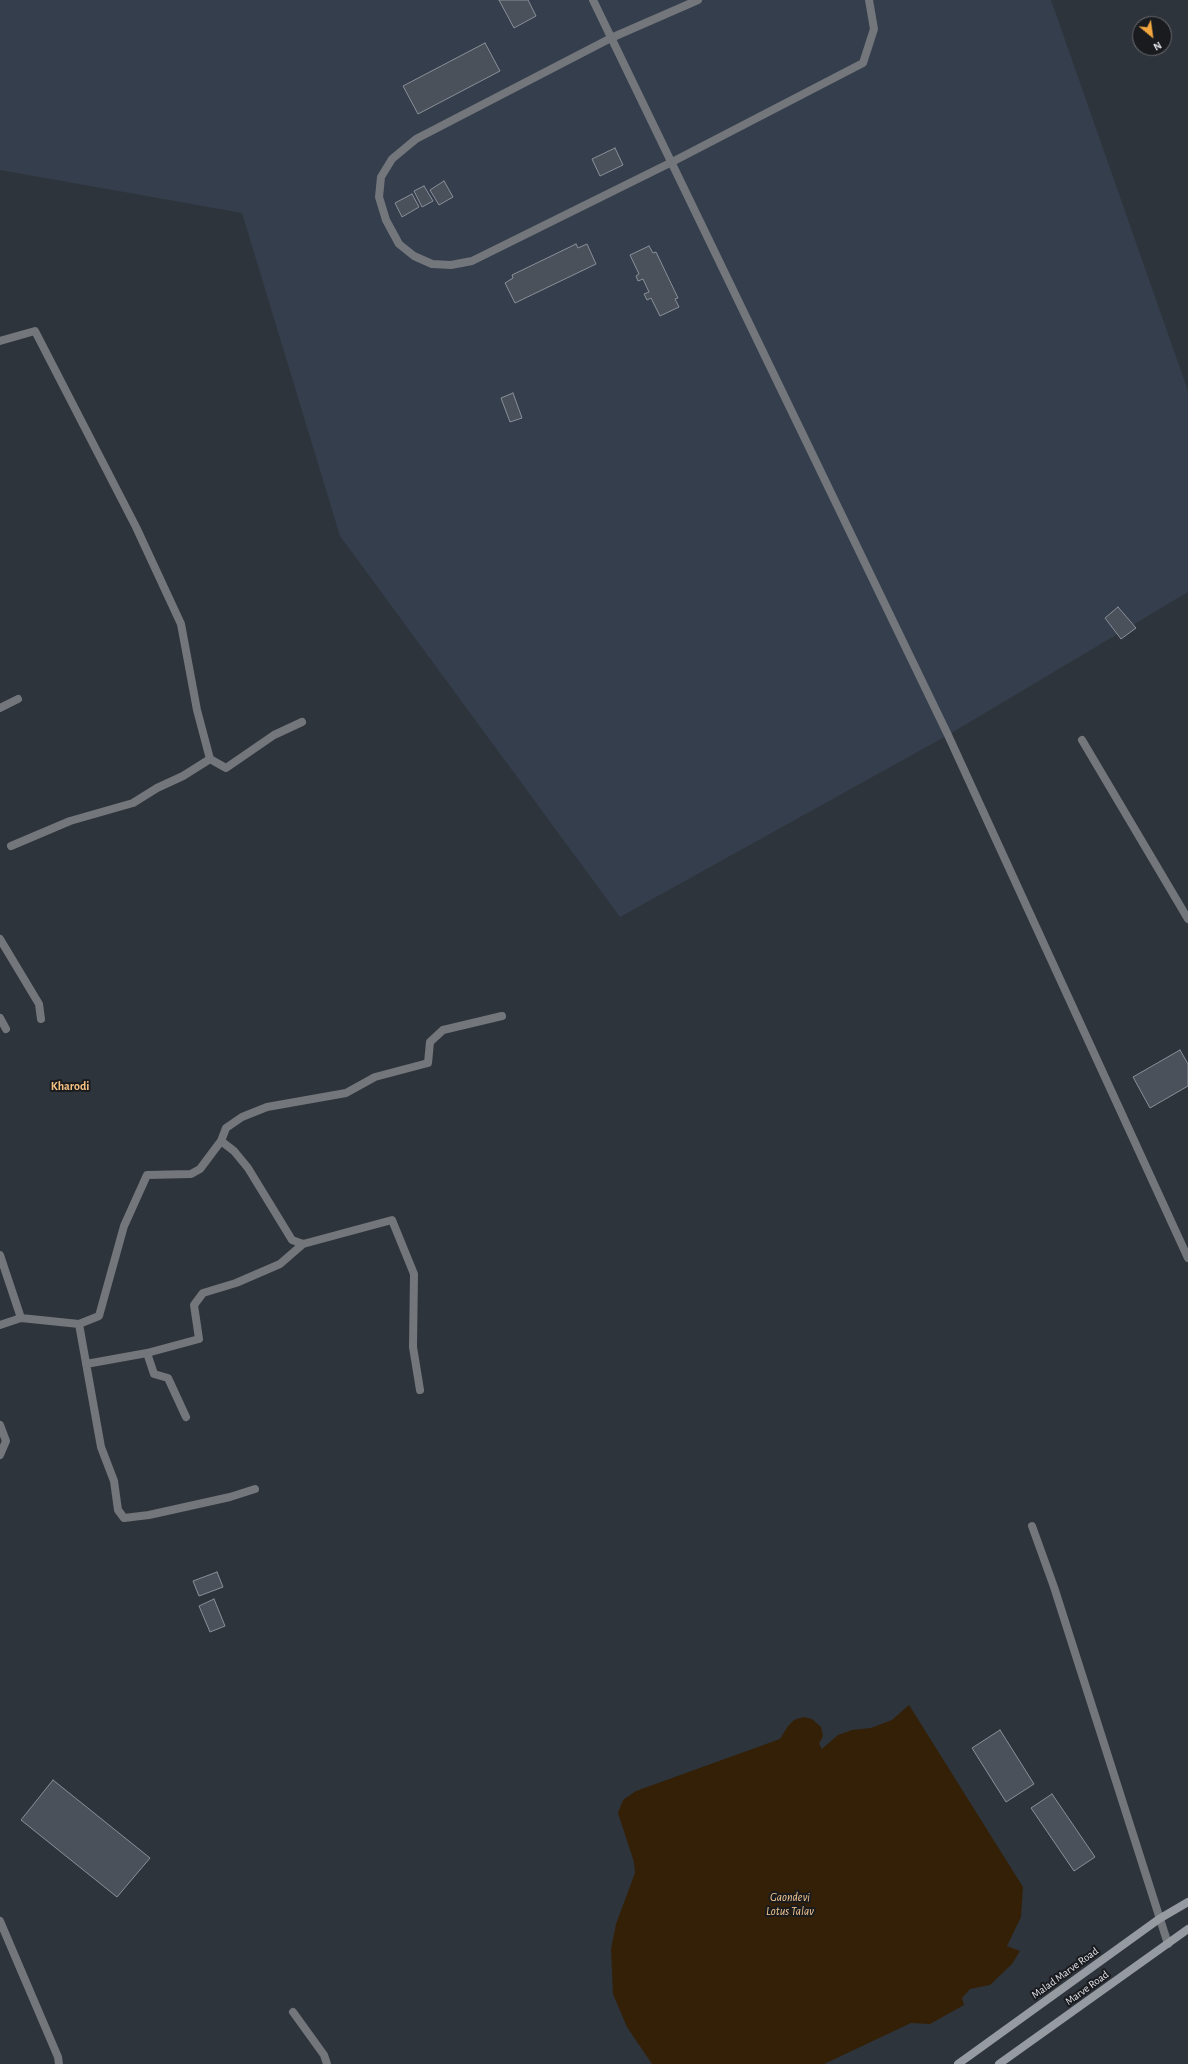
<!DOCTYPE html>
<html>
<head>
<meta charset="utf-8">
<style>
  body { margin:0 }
  #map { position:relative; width:1188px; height:2064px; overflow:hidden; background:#2e343c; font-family:"Alegreya Sans",sans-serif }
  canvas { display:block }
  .north { position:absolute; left:1132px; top:16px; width:40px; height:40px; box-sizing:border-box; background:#191b1f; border:1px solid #696b70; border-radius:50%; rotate:151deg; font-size:11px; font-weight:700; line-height:16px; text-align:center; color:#e0e3e9 }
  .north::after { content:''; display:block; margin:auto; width:14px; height:18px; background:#f1a63f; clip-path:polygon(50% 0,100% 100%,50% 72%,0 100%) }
</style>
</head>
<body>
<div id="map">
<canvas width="1188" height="2064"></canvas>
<div class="north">N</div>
</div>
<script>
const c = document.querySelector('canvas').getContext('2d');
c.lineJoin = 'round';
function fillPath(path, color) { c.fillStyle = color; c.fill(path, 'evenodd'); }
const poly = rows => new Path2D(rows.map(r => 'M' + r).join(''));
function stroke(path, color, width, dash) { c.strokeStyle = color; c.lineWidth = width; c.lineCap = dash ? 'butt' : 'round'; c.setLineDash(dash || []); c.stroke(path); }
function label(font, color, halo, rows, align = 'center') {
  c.font = font + ' "Alegreya Sans",sans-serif'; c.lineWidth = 4; c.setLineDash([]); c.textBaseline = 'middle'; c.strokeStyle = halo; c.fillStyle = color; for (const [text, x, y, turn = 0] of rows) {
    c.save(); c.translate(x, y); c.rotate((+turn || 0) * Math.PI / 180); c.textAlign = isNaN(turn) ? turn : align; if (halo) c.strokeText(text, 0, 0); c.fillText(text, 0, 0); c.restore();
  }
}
const built = poly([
  [0,0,1051,0,1188,391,1188,592,948,735,620,917,340,536,242,213,0,170]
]);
const water = poly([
  [909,1705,1023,1887,1021,1917,1007,1946,1020,1951,1012,1964,990,1985,970,1989,962,1998,964,2005,930,2024,911,2023,824,2064,652,2064,627,2027,613,1994,611,1949,616,1924,635,1873,634,1862,618,1813,623,1800,636,1791,780,1739,788,1726,794,1720,803,1717,812,1719,821,1727,823,1736,819,1744,822,1749,838,1735,852,1730,871,1728,892,1720]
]);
const building = poly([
  [499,0,528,0,536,16,514,28,499,0],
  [485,43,500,71,418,114,403,86,485,43],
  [615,148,623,165,600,176,592,159,615,148],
  [444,181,453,197,439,205,430,190,444,181],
  [424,186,433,201,422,207,414,191,424,186],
  [412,194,419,207,402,217,395,203,412,194],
  [576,244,578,248,587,244,596,264,515,303,505,283,513,278,512,275,576,244],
  [649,246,653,253,656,252,678,298,675,299,679,307,660,316,651,298,647,300,644,294,649,292,643,279,638,281,636,276,639,274,630,255,649,246],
  [513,393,522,418,510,422,501,398,513,393],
  [1118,607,1136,628,1121,639,1105,618,1118,607],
  [1180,1050,1188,1064,1188,1086,1150,1108,1133,1077,1180,1050],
  [217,1572,223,1587,199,1596,193,1581,217,1572],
  [214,1599,225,1626,210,1632,199,1606,214,1599],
  [1000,1730,1034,1784,1006,1802,972,1748,1000,1730],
  [53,1780,150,1858,117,1897,21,1820,53,1780],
  [1052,1794,1095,1857,1074,1871,1031,1808,1052,1794]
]);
const lane = poly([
  [698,0,611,38,416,139,392,159,381,177,379,197,386,220,399,244,414,256,432,264,451,265,472,261,672,162,863,63,874,29,869,0]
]);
const street = poly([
  [593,0,948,735,1188,1258],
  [0,341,35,331,136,527,181,624,197,710,210,759,226,768,274,735,302,722],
  [0,708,18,699],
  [1082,740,1188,919],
  [11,846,70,821,133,803,157,788,183,776,210,759],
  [0,939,39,1004,41,1019],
  [0,1018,6,1029],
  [0,1255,21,1318],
  [79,1324,101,1447,114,1481,118,1510,124,1518,149,1515,230,1497,255,1489],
  [0,1325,21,1318,79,1324,99,1316,124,1226,147,1175,191,1174,200,1169,221,1141],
  [147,1353,199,1339,194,1305,203,1293,236,1283,280,1264,303,1244],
  [86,1364,147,1353,154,1374,168,1378,186,1417],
  [420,1390,413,1347,414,1274,392,1220,303,1244,292,1240,248,1168,234,1151,221,1141,226,1128,242,1117,267,1107,346,1093,375,1077,428,1063,430,1042,443,1030,502,1016],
  [0,1425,6,1441,0,1455],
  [1032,1526,1054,1587,1168,1944],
  [0,1921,58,2057,59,2064],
  [293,2012,324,2055,327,2064]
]);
const secondary = poly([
  [958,2064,1159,1919,1188,1902],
  [999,2064,1188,1929]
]);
const streetNames = [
  ["Malad Marve Road",1065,1973,-36],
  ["Marve Road",1087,1988,-36]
];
const neighbourhoodNames = [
  ["Kharodi",70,1086]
];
const waterNames = [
  ["Gaondevi",790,1897],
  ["Lotus Talav",790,1911]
];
fillPath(built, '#353e4c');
fillPath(water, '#332006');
fillPath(building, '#4b515a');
stroke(building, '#89909a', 1);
stroke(lane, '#73767a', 8);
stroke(street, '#73767a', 8);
stroke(secondary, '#969ba2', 8);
label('11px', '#e0e3e9', '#191b1f', streetNames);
label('bold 12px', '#f5c182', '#191b1f', neighbourhoodNames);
label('italic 12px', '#f8c991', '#191b1f', waterNames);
</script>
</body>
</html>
